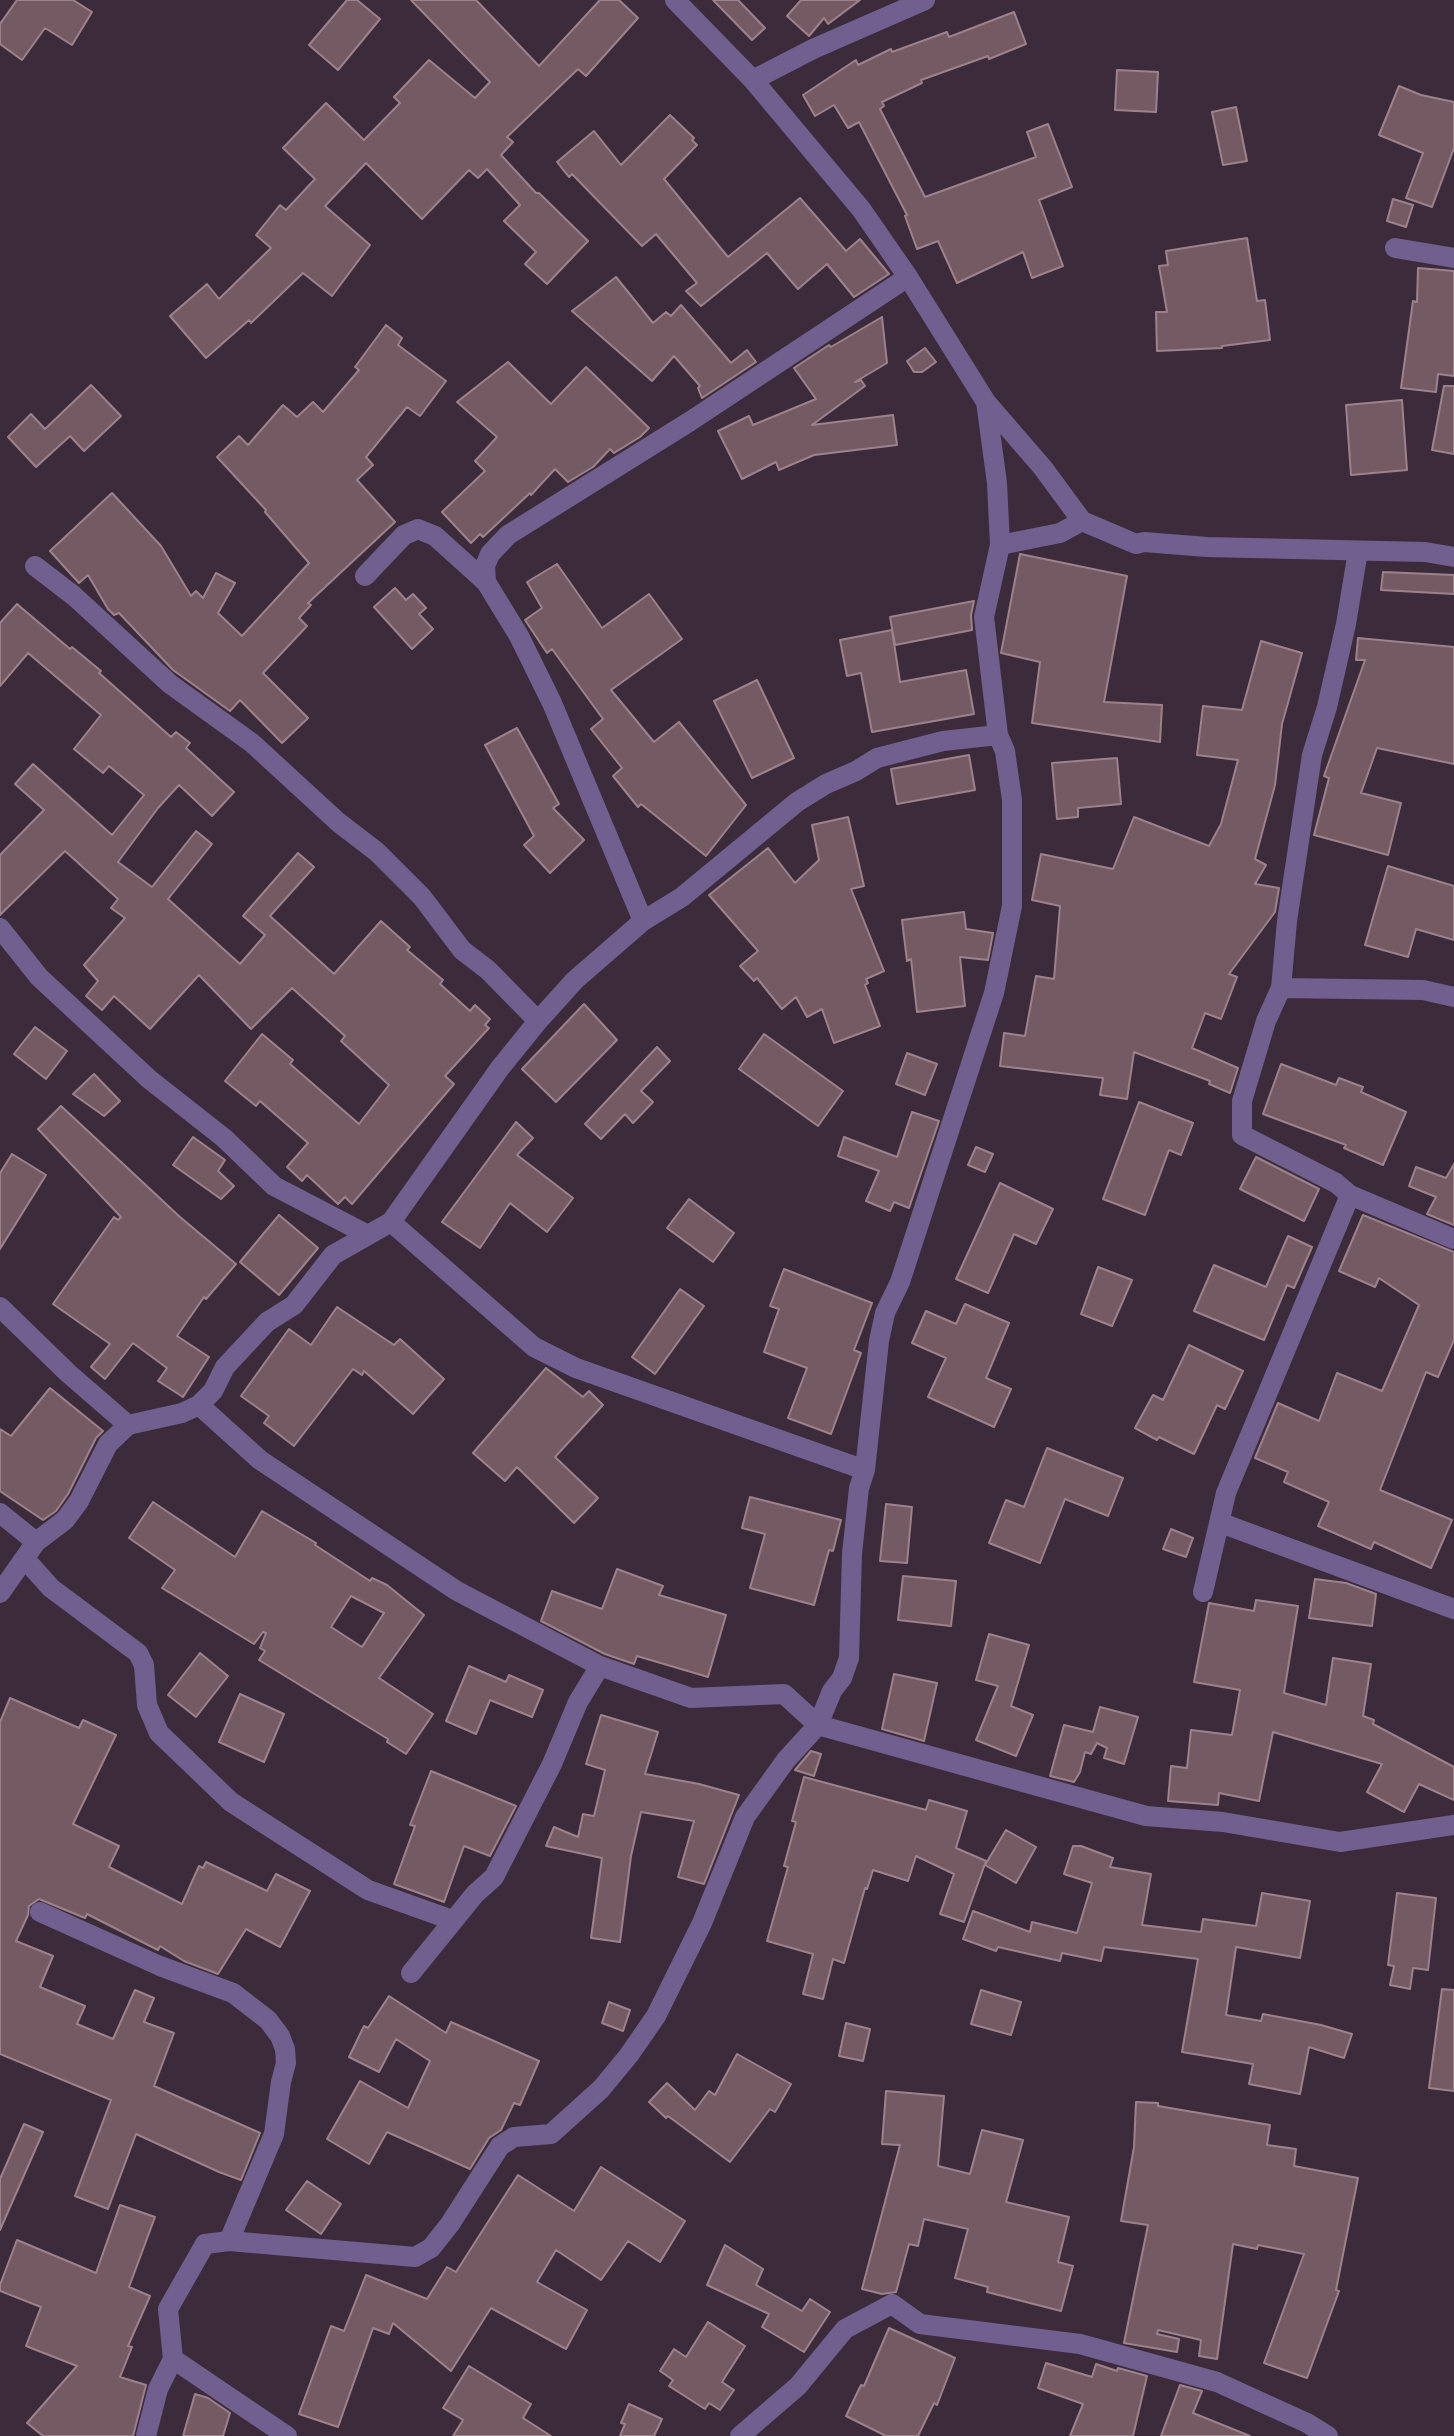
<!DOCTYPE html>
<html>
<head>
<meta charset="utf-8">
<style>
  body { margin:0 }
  canvas { display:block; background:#3c2c3b }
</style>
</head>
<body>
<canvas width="1454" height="2436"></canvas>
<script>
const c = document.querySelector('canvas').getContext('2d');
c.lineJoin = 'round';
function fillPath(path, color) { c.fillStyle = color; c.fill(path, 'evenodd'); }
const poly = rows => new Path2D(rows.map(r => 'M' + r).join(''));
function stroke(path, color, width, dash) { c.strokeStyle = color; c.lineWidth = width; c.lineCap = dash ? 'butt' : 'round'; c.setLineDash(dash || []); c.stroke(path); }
const building = poly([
  [17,0,73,0,92,12,72,45,45,28,22,60,0,44,0,24,17,0],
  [347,0,357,0,380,19,338,70,309,45,347,0],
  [411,0,476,0,539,66,600,0,619,0,638,18,586,76,578,69,507,137,513,142,501,155,536,193,539,193,588,241,547,284,525,264,536,252,504,221,520,205,487,169,478,178,469,170,422,219,366,163,325,206,370,245,332,296,303,273,251,323,249,320,206,358,170,316,207,284,219,299,271,248,256,235,280,205,286,210,315,179,283,148,326,103,364,140,400,103,394,97,429,60,475,98,490,82,411,0],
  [713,0,738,0,765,28,752,40,713,0],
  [801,0,860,0,828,24,824,18,809,36,787,16,801,0],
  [1014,12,1026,44,989,59,988,56,921,80,922,83,882,102,884,106,880,109,925,197,1036,157,1027,132,1048,124,1072,187,1039,200,1063,266,1032,278,1023,252,957,283,938,241,917,249,905,216,907,215,859,122,848,128,834,105,815,116,803,95,856,60,858,65,891,49,892,52,947,32,949,37,1014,12],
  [1117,70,1158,72,1156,112,1115,110,1117,70],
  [1399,86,1421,95,1454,102,1454,148,1432,207,1406,198,1423,153,1379,135,1399,86],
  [1236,107,1247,161,1223,165,1212,112,1236,107],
  [670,115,694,138,692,140,697,145,664,179,728,257,800,198,846,251,860,239,889,274,854,297,827,264,798,289,767,253,701,306,686,291,697,283,656,234,642,246,572,174,569,177,557,162,594,131,621,165,670,115],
  [1393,199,1413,205,1406,227,1387,221,1393,199],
  [1247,238,1257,301,1265,300,1270,340,1222,346,1222,348,1157,351,1156,312,1167,312,1159,266,1168,265,1166,251,1247,238],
  [1418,268,1454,271,1454,376,1438,374,1436,392,1401,388,1413,301,1417,302,1418,268],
  [616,277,653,323,666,312,671,316,681,305,731,363,747,350,756,362,702,398,698,388,700,386,674,356,652,381,572,311,616,277],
  [882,317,887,363,855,382,861,380,865,386,812,425,893,415,897,445,814,455,779,470,776,462,742,479,718,431,749,416,753,425,816,399,794,368,829,345,831,347,882,317],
  [386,325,402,338,398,345,446,381,420,416,407,407,366,457,373,465,357,480,395,522,308,603,311,605,299,618,307,626,263,673,308,718,282,743,240,700,230,711,173,670,119,613,114,615,108,609,88,575,79,583,50,551,112,493,161,546,191,596,196,591,203,598,216,573,235,583,218,613,242,636,309,563,265,512,266,510,217,457,239,436,248,445,283,405,297,417,313,402,323,412,359,370,355,367,386,325],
  [925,348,936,362,922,372,914,372,907,361,925,348],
  [508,362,551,404,586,367,649,428,640,437,614,453,610,449,593,467,568,482,555,469,531,495,530,493,483,537,480,534,471,543,442,512,485,471,475,461,497,437,457,402,508,362],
  [91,385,121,416,84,451,70,436,36,467,8,437,31,414,45,429,91,385],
  [1444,386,1454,386,1454,454,1432,450,1444,386],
  [1402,400,1407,470,1351,475,1346,405,1402,400],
  [1020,554,1127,576,1104,702,1162,705,1160,742,1032,723,1040,662,1001,653,1020,554],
  [557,564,602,628,649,594,682,639,611,690,654,742,679,722,746,805,706,856,641,804,638,807,613,776,622,768,591,729,603,719,552,649,547,653,525,620,542,608,527,582,557,564],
  [1383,572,1454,575,1454,594,1381,590,1383,572],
  [395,588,406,600,413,594,426,608,419,614,433,629,412,649,374,607,395,588],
  [974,601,971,615,972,630,895,645,890,617,974,601],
  [17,604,70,649,72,647,101,671,99,673,171,737,176,732,190,743,186,748,234,792,212,816,179,785,158,808,118,862,152,887,196,831,212,844,168,899,240,964,265,935,243,916,298,853,314,867,270,916,334,974,381,921,410,947,407,950,443,980,440,984,470,1011,475,1005,490,1019,485,1025,489,1028,445,1076,454,1084,352,1204,345,1197,338,1204,307,1175,302,1181,287,1167,308,1143,260,1101,256,1106,225,1081,262,1034,293,1060,290,1064,359,1124,389,1085,341,1041,345,1036,292,988,251,1029,199,975,150,1029,114,996,102,1010,86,996,98,981,84,965,125,918,111,908,118,899,65,851,0,915,0,855,44,810,15,784,33,764,112,835,144,795,109,766,103,773,74,749,101,715,28,653,0,686,0,623,17,604],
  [892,630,900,682,966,670,974,714,872,732,861,673,847,676,840,640,892,630],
  [1358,638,1454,647,1454,764,1377,748,1361,793,1401,803,1388,855,1314,835,1329,778,1324,776,1365,660,1356,660,1358,638],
  [1261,641,1302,653,1282,724,1275,785,1255,859,1266,865,1255,884,1279,888,1275,912,1229,974,1237,977,1221,1019,1205,1013,1192,1048,1238,1068,1230,1093,1209,1084,1210,1081,1134,1052,1127,1099,1100,1095,1103,1078,1000,1066,1004,1033,1025,1036,1036,976,1054,979,1060,906,1032,900,1041,854,1113,869,1134,817,1209,846,1221,824,1238,760,1197,755,1203,706,1242,710,1261,641],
  [757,680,794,758,752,778,714,701,757,680],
  [517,728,559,804,553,808,584,840,550,873,524,845,534,836,485,745,517,728],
  [969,755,975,790,897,804,891,769,969,755],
  [1117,758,1121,804,1078,808,1078,817,1057,819,1052,763,1117,758],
  [848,817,864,886,851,889,884,971,866,979,868,983,865,985,880,1026,834,1043,822,1009,807,1017,796,997,782,1009,757,978,754,981,740,966,758,951,709,895,768,848,795,883,819,860,812,825,848,817],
  [1388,866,1454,886,1454,940,1416,929,1408,957,1365,945,1388,866],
  [964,912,966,929,993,933,988,960,960,957,965,1006,917,1012,911,959,907,961,902,920,964,912],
  [584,1004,617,1040,556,1102,522,1069,584,1004],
  [35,1027,67,1051,46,1079,14,1054,35,1027],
  [764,1034,843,1091,818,1126,739,1069,764,1034],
  [657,1047,670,1061,641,1091,653,1102,633,1123,625,1114,601,1139,585,1124,657,1047],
  [907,1053,937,1064,925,1095,896,1084,907,1053],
  [1281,1064,1336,1085,1339,1078,1363,1087,1361,1092,1406,1112,1383,1165,1344,1148,1346,1145,1263,1114,1281,1064],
  [94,1074,120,1101,104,1116,73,1094,94,1074],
  [1139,1102,1193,1123,1181,1155,1169,1150,1145,1215,1103,1199,1139,1102],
  [61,1106,180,1217,236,1264,206,1299,204,1297,177,1336,209,1357,183,1397,158,1381,167,1368,133,1343,105,1379,91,1367,110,1344,53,1304,114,1217,118,1220,121,1217,38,1129,61,1106],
  [912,1112,939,1121,909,1208,894,1202,890,1211,866,1201,879,1171,838,1156,844,1137,897,1157,912,1112],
  [516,1122,533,1138,517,1155,573,1198,547,1232,510,1203,480,1248,442,1222,516,1122],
  [193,1137,225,1160,218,1171,234,1186,221,1199,173,1165,193,1137],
  [976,1147,993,1154,985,1172,968,1165,976,1147],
  [12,1154,46,1175,0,1249,0,1173,12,1154],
  [1256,1157,1319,1189,1304,1221,1240,1189,1256,1157],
  [1454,1164,1454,1225,1427,1214,1436,1197,1409,1186,1416,1167,1446,1178,1454,1164],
  [1000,1183,1053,1209,1036,1244,1014,1234,988,1293,956,1279,1000,1183],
  [689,1199,734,1233,713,1262,667,1228,689,1199],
  [279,1215,318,1248,279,1295,240,1262,279,1215],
  [1363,1215,1454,1252,1454,1340,1438,1377,1426,1372,1380,1490,1452,1520,1431,1568,1374,1542,1371,1549,1318,1526,1329,1502,1284,1482,1288,1472,1255,1458,1278,1403,1319,1421,1337,1373,1382,1391,1419,1305,1379,1278,1375,1287,1339,1271,1363,1215],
  [1288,1236,1312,1247,1294,1288,1287,1285,1264,1340,1194,1311,1214,1265,1266,1287,1288,1236],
  [1098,1267,1132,1280,1112,1326,1081,1314,1098,1267],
  [784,1269,872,1303,854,1350,861,1353,831,1434,788,1418,807,1368,764,1352,779,1309,770,1306,784,1269],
  [680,1289,704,1306,655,1374,632,1357,680,1289],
  [965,1304,1009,1323,986,1378,1011,1389,994,1427,928,1397,946,1358,912,1343,926,1311,956,1324,965,1304],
  [337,1307,394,1345,400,1339,444,1379,413,1414,364,1371,362,1375,353,1369,294,1446,264,1423,269,1416,241,1396,289,1329,311,1345,337,1307],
  [1189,1345,1243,1371,1225,1409,1217,1405,1194,1454,1159,1437,1157,1440,1135,1428,1153,1395,1163,1400,1189,1345],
  [546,1368,583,1397,589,1391,603,1405,555,1457,598,1498,574,1523,517,1467,505,1481,473,1453,546,1368],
  [50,1388,103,1431,96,1438,68,1494,56,1511,43,1520,0,1491,0,1429,11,1436,50,1388],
  [1047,1448,1123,1478,1108,1516,1065,1499,1040,1563,989,1543,1006,1500,1024,1507,1047,1448],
  [750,1497,841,1520,833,1551,829,1550,814,1605,750,1588,765,1534,742,1528,750,1497],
  [153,1502,235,1557,262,1511,316,1543,315,1545,370,1581,372,1578,387,1585,424,1615,379,1678,433,1714,406,1754,387,1742,388,1739,259,1660,265,1651,260,1648,266,1633,263,1632,254,1644,162,1588,175,1570,129,1538,153,1502],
  [351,1596,384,1613,362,1647,331,1627,351,1596],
  [886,1504,912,1507,907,1563,880,1561,886,1504],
  [1171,1529,1193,1538,1186,1557,1163,1549,1171,1529],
  [617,1569,663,1586,659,1595,726,1615,708,1677,637,1656,634,1664,605,1654,541,1621,552,1591,602,1609,617,1569],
  [903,1576,956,1581,951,1626,898,1620,903,1576],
  [1315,1579,1346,1583,1376,1594,1372,1626,1309,1618,1315,1579],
  [1256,1600,1298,1606,1284,1693,1326,1705,1333,1658,1371,1664,1363,1716,1374,1720,1373,1724,1454,1767,1454,1800,1419,1784,1404,1812,1367,1792,1382,1764,1273,1732,1259,1801,1219,1793,1218,1805,1168,1801,1171,1766,1187,1768,1191,1730,1232,1735,1240,1690,1194,1682,1209,1603,1254,1611,1256,1600],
  [989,1634,1029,1645,1011,1706,1033,1715,1016,1756,976,1740,998,1686,976,1680,989,1634],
  [200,1653,228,1676,196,1717,168,1695,200,1653],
  [469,1666,506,1682,509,1675,543,1690,532,1717,490,1700,476,1734,446,1721,469,1666],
  [894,1674,937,1683,924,1741,882,1729,894,1674],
  [240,1694,284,1714,264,1762,219,1742,240,1694],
  [10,1698,79,1728,83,1720,116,1735,73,1824,119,1846,109,1867,182,1904,199,1866,203,1868,206,1862,267,1891,276,1874,310,1891,280,1947,246,1929,218,1974,184,1961,160,1946,158,1950,87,1914,85,1918,39,1899,29,1906,28,1915,16,1941,53,1956,40,1987,85,2006,77,2024,113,2039,135,1990,154,1998,144,2022,174,2033,154,2086,260,2133,241,2180,219,2172,136,2134,108,2209,75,2196,111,2100,0,2054,0,1722,10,1698],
  [1100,1707,1138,1717,1124,1764,1104,1758,1107,1748,1097,1743,1091,1754,1085,1752,1080,1772,1074,1782,1050,1776,1064,1725,1093,1732,1100,1707],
  [601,1715,658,1732,645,1774,699,1784,739,1795,704,1884,678,1877,694,1821,641,1812,631,1856,620,1942,591,1938,602,1858,546,1846,554,1827,578,1837,583,1814,594,1816,605,1770,586,1764,601,1715],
  [811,1751,821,1754,814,1776,795,1770,811,1751],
  [431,1771,516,1806,490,1856,464,1846,444,1902,394,1884,415,1826,410,1825,431,1771],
  [804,1777,926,1810,929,1800,967,1811,956,1848,986,1861,964,1922,940,1914,954,1874,916,1856,908,1881,873,1870,867,1889,865,1888,844,1963,833,1959,823,1999,803,1994,813,1954,767,1941,788,1867,784,1866,796,1822,792,1821,804,1777],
  [1006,1830,1036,1847,1016,1883,985,1865,1006,1830],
  [1073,1846,1081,1846,1113,1858,1110,1867,1151,1874,1142,1925,1201,1932,1203,1919,1256,1926,1262,1893,1310,1901,1300,1958,1236,1947,1226,2015,1261,2021,1263,2014,1321,2025,1352,2034,1344,2058,1309,2047,1300,2094,1249,2084,1253,2064,1182,2052,1198,1959,1104,1947,1101,1961,1062,1953,1060,1961,998,1947,996,1951,963,1939,973,1911,1030,1932,1032,1922,1077,1933,1092,1883,1064,1874,1073,1846],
  [1397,1893,1436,1898,1428,1970,1413,1968,1410,1989,1390,1985,1394,1966,1388,1965,1397,1893],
  [1442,1989,1454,1990,1454,2091,1429,2088,1442,1989],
  [981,1990,1021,2002,1011,2035,971,2024,981,1990],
  [389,1996,446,2033,451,2022,539,2061,520,2105,514,2103,501,2130,489,2138,470,2169,387,2132,369,2164,327,2139,360,2081,408,2108,430,2061,396,2039,379,2072,349,2057,364,2026,368,2028,389,1996],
  [609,2002,630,2010,623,2031,602,2023,609,2002],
  [846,2023,870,2029,863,2061,839,2056,846,2023],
  [737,2054,791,2084,775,2112,770,2109,730,2162,668,2116,666,2118,649,2102,667,2083,695,2110,709,2091,715,2095,737,2054],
  [886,2091,944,2096,938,2166,970,2174,982,2130,1023,2140,1006,2202,1069,2217,1058,2262,1073,2266,1061,2311,987,2292,988,2287,955,2278,968,2229,924,2219,918,2246,909,2244,896,2292,882,2294,862,2289,900,2145,882,2144,886,2091],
  [1136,2102,1158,2103,1158,2106,1270,2125,1267,2145,1296,2149,1294,2166,1358,2178,1336,2290,1339,2291,1307,2378,1264,2363,1304,2254,1258,2245,1257,2249,1233,2244,1217,2359,1199,2356,1201,2340,1158,2330,1157,2334,1179,2339,1177,2352,1124,2343,1148,2225,1121,2221,1134,2147,1136,2102],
  [24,2124,43,2132,0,2230,0,2179,24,2124],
  [601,2167,685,2221,660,2262,628,2241,601,2280,556,2250,537,2282,587,2310,566,2349,491,2308,451,2371,393,2323,389,2334,373,2328,338,2427,299,2414,331,2326,344,2331,366,2275,427,2299,447,2267,456,2272,518,2175,574,2211,601,2167],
  [307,2181,341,2204,321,2234,286,2210,307,2181],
  [120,2205,155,2217,129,2287,150,2296,128,2346,132,2347,120,2377,146,2385,133,2436,43,2436,27,2423,77,2366,26,2346,41,2307,0,2291,0,2285,17,2240,96,2273,120,2205],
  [725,2245,763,2269,756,2285,802,2311,810,2299,830,2312,804,2352,762,2327,769,2314,707,2285,725,2245],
  [708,2322,745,2346,722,2382,734,2390,720,2410,709,2403,705,2409,669,2386,673,2380,660,2371,674,2349,686,2357,708,2322],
  [889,2328,955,2358,937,2405,934,2403,918,2436,886,2436,846,2416,861,2385,864,2386,889,2328],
  [1046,2363,1092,2377,1096,2364,1117,2371,1118,2368,1147,2376,1133,2436,1070,2436,1083,2404,1038,2388,1046,2363],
  [469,2366,531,2404,523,2418,551,2436,453,2436,463,2420,443,2408,469,2366],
  [1180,2385,1202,2391,1193,2413,1250,2436,1161,2436,1180,2385],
  [195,2394,208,2398,230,2413,223,2436,183,2436,195,2394],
  [629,2404,662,2419,654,2436,620,2436,625,2424,621,2423,629,2404]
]);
const minor = poly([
  [675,0,753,80,861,209,908,277,986,402,1043,468,1082,521,1136,544,1144,542,1207,547,1425,552,1454,557],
  [753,80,813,49,925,0],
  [1395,248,1454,258],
  [1000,545,1060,533,1082,521],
  [1358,551,1346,624,1327,707,1312,755,1287,921,1281,988,1266,1021,1242,1101,1242,1135,1336,1183,1350,1195,1454,1239],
  [35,566,74,596,170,684,252,743,338,822,377,852,422,897,462,950,488,970,538,1021],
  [365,576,404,535,418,529,435,536,486,582],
  [643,921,552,703,519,636,486,582,485,566,490,554,508,535,689,422,908,277],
  [0,928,39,977,149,1079,224,1138,274,1186,368,1235],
  [1281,988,1423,990,1454,997],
  [391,1222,534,1347,576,1368,865,1470],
  [0,1307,68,1373,128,1425],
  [199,1405,260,1460,457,1591,600,1666,691,1698,784,1694,818,1725,1146,1816,1223,1822,1340,1842,1454,1825],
  [0,1513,36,1542],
  [1221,1523,1454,1609],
  [25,1559,51,1588,138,1653,144,1665,147,1705,159,1733,231,1802,368,1890,452,1920],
  [1203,1592,1226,1493,1350,1195],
  [0,1593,36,1542,65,1520,79,1501,108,1444,128,1425,182,1413,199,1405,213,1391,225,1367,267,1322,294,1305,333,1255,391,1222,500,1068,538,1021,575,980,643,921,682,897,797,802,826,784,856,771,877,758,943,741,998,735],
  [40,1912,160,1966,233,1993,268,2020,280,2036,285,2049,286,2063,281,2082,274,2134,229,2241,205,2244,168,2309,173,2359,158,2389,146,2436],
  [411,1973,475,1894,494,1877,552,1764,578,1702,600,1666],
  [229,2241,415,2257,431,2248,450,2224,500,2146,514,2137,551,2134,601,2089,629,2055,656,2016,702,1923,745,1817,786,1760,818,1725,832,1691,842,1678,849,1658,852,1554,859,1488,865,1470,879,1341,885,1313,900,1282,994,993,1012,906,1012,800,1005,751,998,735,984,617,1000,545,997,483,986,402],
  [173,2359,287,2436],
  [740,2436,798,2386,845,2329,892,2304,920,2324,1080,2344,1217,2382,1307,2423,1328,2436]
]);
fillPath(building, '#735a63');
stroke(building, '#9d828c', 2);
stroke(minor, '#715f90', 20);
</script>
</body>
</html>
